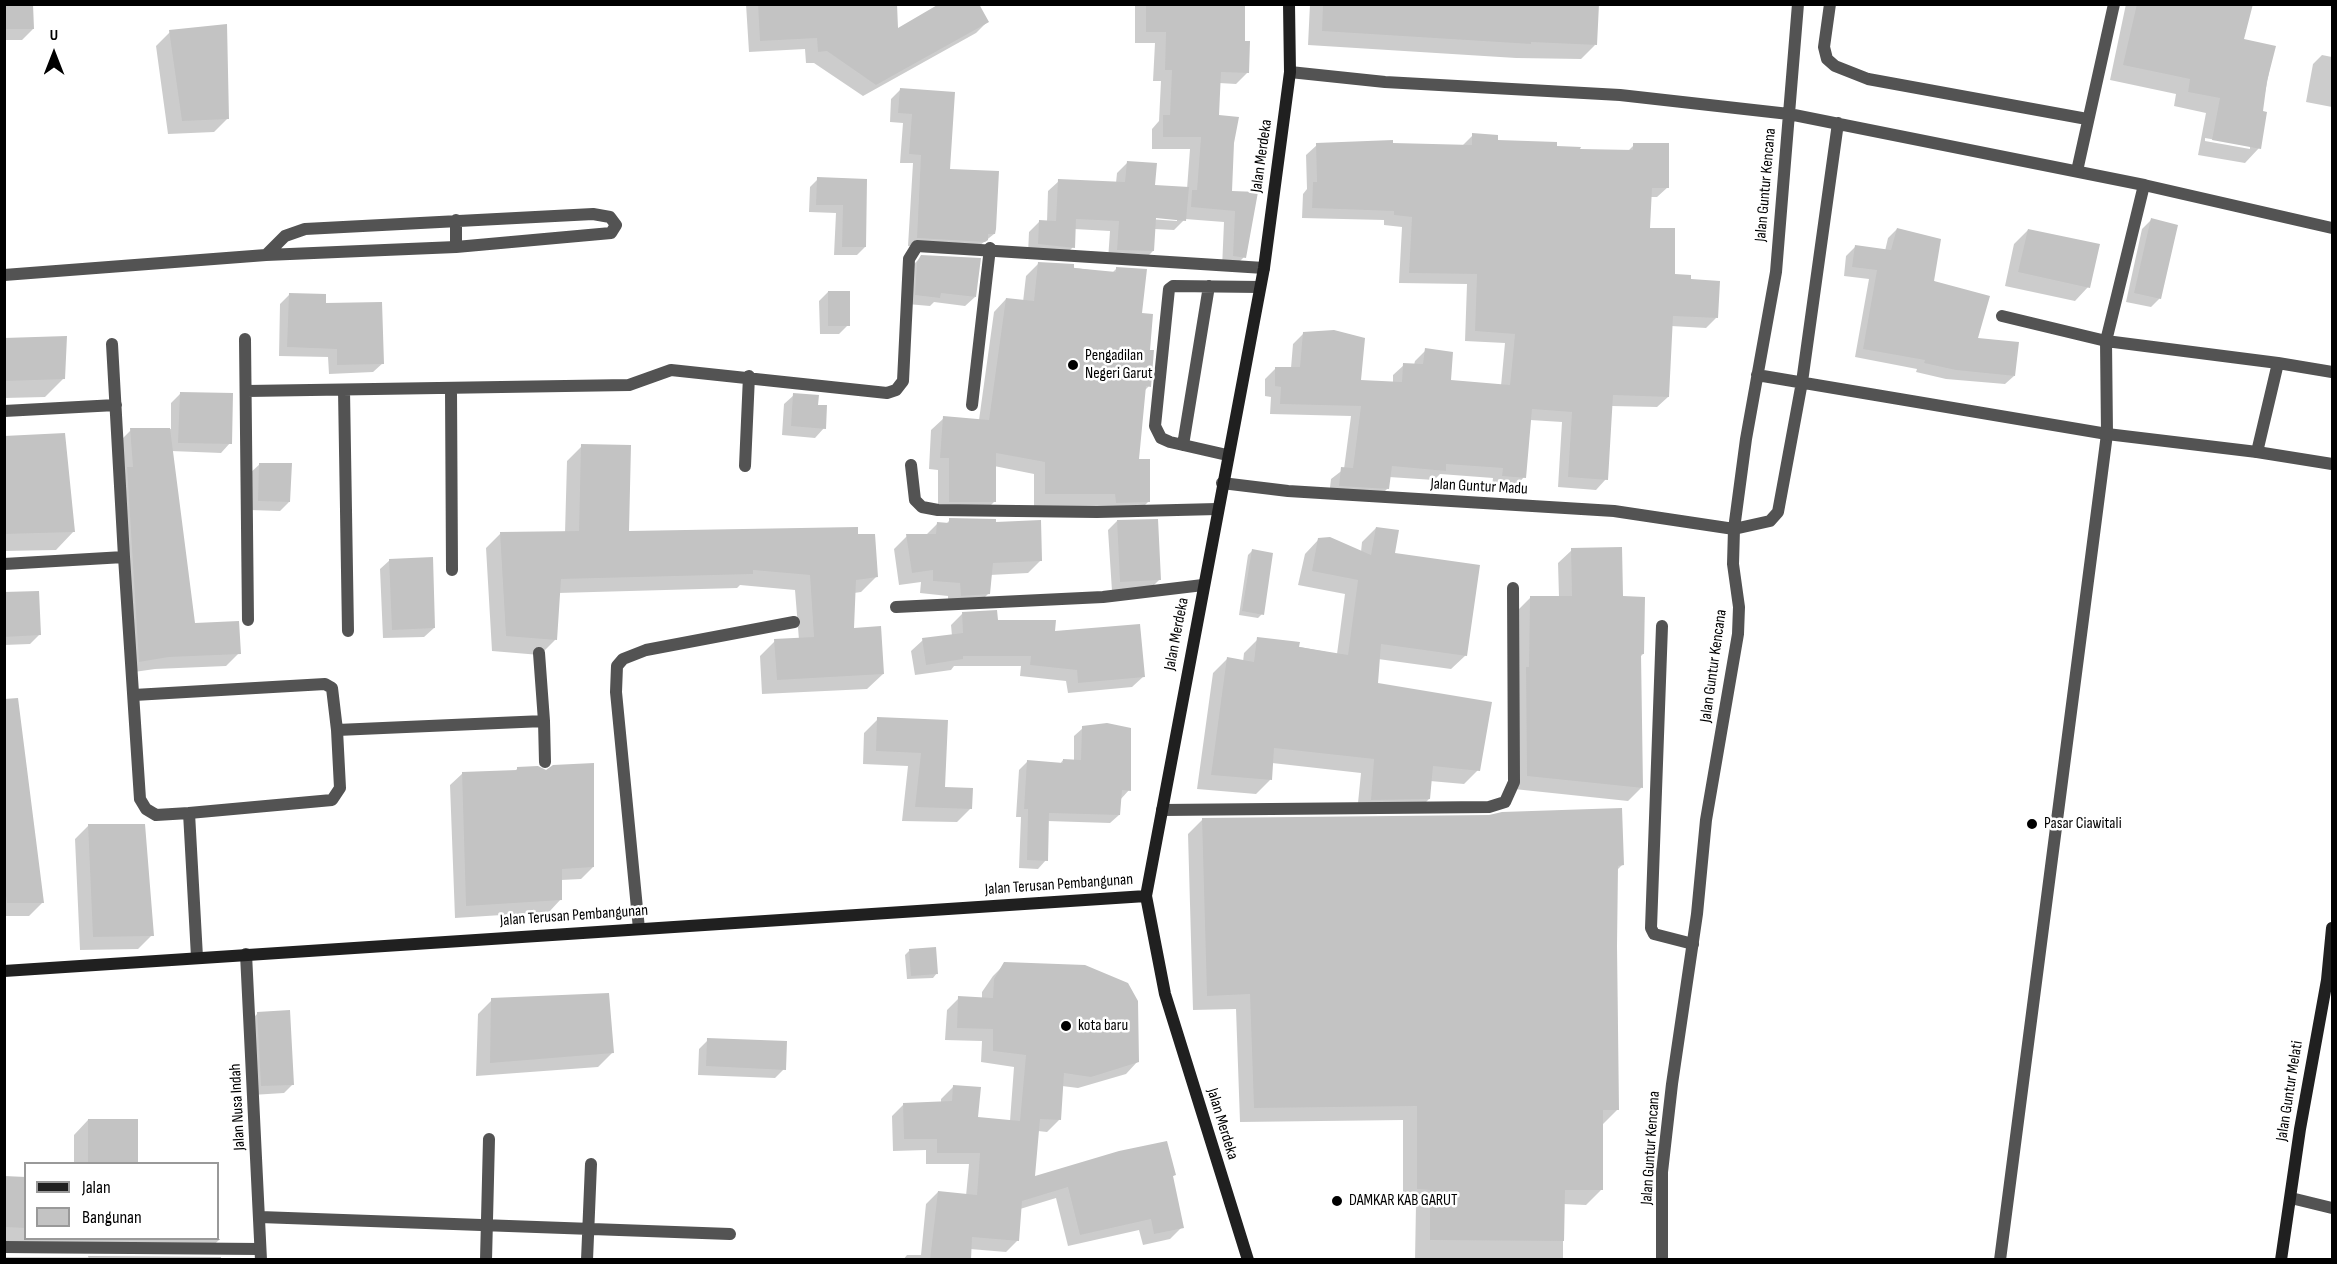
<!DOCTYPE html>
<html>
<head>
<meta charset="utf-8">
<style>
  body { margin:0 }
  #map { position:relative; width:2337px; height:1264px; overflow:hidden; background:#fff; font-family:"Sofia Sans Condensed",sans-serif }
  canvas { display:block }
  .frame { position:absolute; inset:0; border:6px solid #000; pointer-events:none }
  .legend { position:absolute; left:24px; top:1162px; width:195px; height:78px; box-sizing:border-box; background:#fff; border:2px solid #999; margin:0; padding:8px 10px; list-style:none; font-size:18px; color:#000 }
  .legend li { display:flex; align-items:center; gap:12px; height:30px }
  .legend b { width:30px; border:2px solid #999 }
  .north { position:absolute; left:24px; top:24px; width:60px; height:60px; -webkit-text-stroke:4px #fff; paint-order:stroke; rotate:0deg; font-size:16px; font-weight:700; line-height:24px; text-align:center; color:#000 }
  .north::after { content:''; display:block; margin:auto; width:21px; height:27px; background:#000; clip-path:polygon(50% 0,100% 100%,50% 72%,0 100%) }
</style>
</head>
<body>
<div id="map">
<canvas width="2337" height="1264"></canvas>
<div class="frame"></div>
<ul class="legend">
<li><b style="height:8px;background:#202020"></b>Jalan</li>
<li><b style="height:16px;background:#c3c3c3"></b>Bangunan</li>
</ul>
<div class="north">U</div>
</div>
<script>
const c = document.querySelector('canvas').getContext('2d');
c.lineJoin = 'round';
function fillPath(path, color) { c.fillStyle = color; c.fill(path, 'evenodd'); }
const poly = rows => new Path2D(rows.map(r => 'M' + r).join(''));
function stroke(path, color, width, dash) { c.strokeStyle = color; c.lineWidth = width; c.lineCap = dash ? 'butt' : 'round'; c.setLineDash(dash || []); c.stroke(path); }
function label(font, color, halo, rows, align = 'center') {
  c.font = font + ' "Sofia Sans Condensed",sans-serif'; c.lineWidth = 5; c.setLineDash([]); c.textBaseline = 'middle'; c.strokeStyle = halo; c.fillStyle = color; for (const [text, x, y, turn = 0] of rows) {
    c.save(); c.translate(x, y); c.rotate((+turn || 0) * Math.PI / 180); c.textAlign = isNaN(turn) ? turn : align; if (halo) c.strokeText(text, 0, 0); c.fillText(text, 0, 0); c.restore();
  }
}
const shadow = poly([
  [4,4,33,29,22,40,4,40],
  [746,4,895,4,897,31,987,22,976,33,863,96,814,63,806,63,805,49,749,52],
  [1135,4,1244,4,1244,42,1248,72,1236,84,1219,83,1218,116,1233,143,1230,192,1256,193,1244,257,1232,269,1222,268,1224,222,1185,219,1174,230,1154,229,1153,251,1143,261,1108,260,1110,231,1074,229,1073,247,1063,257,1028,254,1029,232,1039,222,1047,222,1048,191,1059,181,1116,183,1117,173,1128,162,1153,186,1187,189,1190,149,1152,149,1152,129,1159,121,1161,81,1153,81,1155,43,1135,43],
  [1149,216,1177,218,1177,221,1149,219],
  [1310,4,1535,4,1595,45,1581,59,1516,58,1308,45],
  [2126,4,2252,4,2242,40,2274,47,2261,113,2259,148,2245,163,2198,155,2206,113,2174,106,2176,94,2110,80],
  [2205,138,2250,146,2250,149,2205,141],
  [170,32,228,118,214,132,168,134,156,46],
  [2322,55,2332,57,2332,107,2306,102,2313,64],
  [901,89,948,170,994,234,974,250,908,246,913,163,900,163,903,123,890,122,891,99],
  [1473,135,1496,142,1579,151,1627,152,1634,145,1668,187,1657,197,1650,197,1649,229,1673,276,1716,318,1706,328,1671,326,1668,397,1657,407,1611,406,1606,479,1596,490,1558,487,1562,422,1530,420,1524,477,1514,488,1492,486,1493,478,1440,474,1434,480,1389,477,1388,488,1377,499,1329,496,1331,479,1344,469,1351,416,1270,414,1271,397,1265,396,1265,379,1276,368,1291,368,1293,344,1304,333,1360,381,1393,383,1393,375,1404,365,1414,365,1415,361,1426,350,1450,382,1501,386,1505,343,1465,341,1467,284,1399,283,1402,227,1384,225,1384,220,1302,218,1303,194,1307,189,1306,155,1317,145,1462,146],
  [818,179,866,180,865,247,857,255,834,255,836,213,809,212,810,187],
  [2151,220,2160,298,2151,307,2126,302,2142,229],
  [1897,229,1976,339,2014,376,2005,384,1946,379,1916,372,1917,369,1855,357,1869,279,1844,276,1846,256,1855,247,1885,251,1888,238],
  [2028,230,2088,287,2075,301,2005,286,2014,244],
  [922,256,975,297,965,306,934,302,930,306,907,304,913,265],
  [1039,263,1112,273,1117,268,1140,314,1148,351,1149,386,1144,391,1137,461,1148,502,1136,514,1104,515,1103,506,1034,506,1034,474,994,466,994,502,982,514,938,513,938,470,929,469,931,430,944,418,979,420,994,312,1006,299,1023,302,1026,276],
  [828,292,848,325,839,334,820,334,819,301],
  [289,295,383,363,373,372,329,374,328,357,279,356,280,304],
  [4,339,63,379,45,397,4,398],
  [180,394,230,443,221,453,171,451,194,625,239,653,226,666,155,669,127,673,119,442,131,430,171,429,171,403],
  [794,395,817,406,824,428,815,438,782,435,784,404],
  [4,437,74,531,56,550,4,551],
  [582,446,627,533,856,536,876,577,861,592,854,593,852,629,883,674,867,689,762,694,760,656,775,641,799,640,795,590,740,585,737,588,558,593,555,640,540,655,492,651,486,548,501,533,565,533,567,461],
  [260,464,289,502,280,511,250,510,250,473],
  [950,520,994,523,1041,560,1028,573,990,575,988,594,975,607,948,608,948,596,920,593,921,582,899,585,894,549,907,536,925,536,938,523,946,524],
  [1117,521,1160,579,1151,588,1112,591,1108,530],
  [1376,528,1466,655,1451,669,1378,659,1376,684,1478,770,1464,784,1430,781,1429,799,1415,813,1357,813,1361,773,1272,763,1270,780,1256,794,1197,789,1213,673,1227,659,1243,662,1244,653,1258,639,1337,654,1345,594,1298,585,1305,554,1319,539,1361,552,1362,542],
  [1572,550,1622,598,1643,654,1640,657,1641,788,1628,801,1514,789,1517,611,1531,597,1559,597,1558,563],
  [1252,551,1262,614,1258,618,1239,615,1248,555],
  [390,560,434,628,424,637,383,638,380,569],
  [4,594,39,635,30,644,4,645],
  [962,614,1053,633,1144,676,1132,687,1068,693,1066,681,1020,676,1021,666,954,666,951,670,915,675,911,651,923,640,952,636,951,625],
  [878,719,946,721,944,789,971,808,957,822,902,821,908,766,863,764,864,733],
  [1083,728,1129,790,1120,800,1119,815,1110,823,1047,821,1046,860,1038,869,1019,868,1021,817,1016,817,1019,770,1027,762,1060,764,1063,760,1074,761,1074,736],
  [4,739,43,902,29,916,4,916],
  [518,768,593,867,581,879,561,880,561,899,549,912,455,918,450,785,463,773,514,772],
  [1203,819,1622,865,1616,871,1618,1109,1603,1124,1601,1190,1586,1205,1563,1204,1563,1260,1415,1260,1416,1204,1403,1204,1403,1120,1240,1122,1236,1009,1193,1010,1188,834],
  [89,825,152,935,138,949,80,950,75,839],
  [909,951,937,973,933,978,907,979,905,955],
  [1005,964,1138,1061,1126,1074,1078,1088,1062,1086,1059,1120,1047,1132,1038,1131,1033,1178,1174,1175,1172,1177,1182,1227,1170,1239,1143,1245,1139,1230,1068,1246,1056,1198,1020,1209,1018,1240,1006,1252,970,1249,970,1260,903,1260,907,1255,921,1255,926,1204,938,1192,966,1196,969,1164,926,1164,926,1150,893,1151,892,1116,904,1104,941,1103,941,1099,953,1087,977,1119,1010,1121,1014,1067,981,1062,982,1041,945,1040,947,1010,959,998,982,999,982,992,993,976],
  [492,1000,612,1053,598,1067,476,1076,478,1014],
  [258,1013,293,1084,284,1093,252,1095,249,1022],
  [708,1040,784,1069,775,1078,698,1075,699,1049],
  [88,1120,136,1164,74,1164,74,1135],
  [4,1178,26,1179,26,1238,218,1238,218,1209,219,1240,204,1254,4,1253],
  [4,1257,221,1258,221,1260,4,1260]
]);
const building = poly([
  [4,4,33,4,34,29,4,29],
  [758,4,897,4,898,28,939,4,979,4,989,22,876,85,827,51,818,52,817,38,760,41],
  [1146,4,1245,4,1245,41,1250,41,1249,73,1221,72,1219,115,1239,117,1234,143,1232,191,1258,192,1246,258,1233,256,1235,211,1191,207,1192,190,1197,190,1201,137,1163,137,1163,115,1170,115,1172,70,1165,70,1166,32,1146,32],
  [1323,4,1599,4,1597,45,1531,42,1531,44,1322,31],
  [2137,4,2253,4,2244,39,2276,46,2267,81,2263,111,2267,112,2261,149,2212,140,2220,98,2188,92,2190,79,2123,65],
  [227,24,229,119,182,121,169,30],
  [900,88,955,92,950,169,999,171,996,229,995,234,988,234,988,240,985,242,917,238,921,155,909,154,912,114,898,113],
  [1472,133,1498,135,1498,140,1557,142,1557,146,1581,147,1580,149,1633,150,1633,143,1669,143,1669,188,1652,188,1650,228,1675,228,1675,274,1691,275,1691,279,1720,281,1718,318,1673,316,1669,397,1613,395,1608,480,1568,477,1572,412,1532,409,1526,478,1502,476,1503,468,1446,464,1446,471,1392,466,1389,489,1339,486,1341,467,1353,468,1361,406,1280,404,1281,387,1275,386,1275,367,1300,367,1303,332,1334,330,1365,338,1361,380,1402,382,1403,363,1423,364,1425,348,1453,352,1451,380,1510,385,1515,334,1475,331,1477,274,1409,273,1412,217,1394,215,1394,211,1312,208,1313,182,1317,182,1316,143,1393,140,1393,143,1472,145],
  [1127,161,1157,163,1155,185,1189,187,1186,221,1156,218,1154,251,1117,250,1119,221,1076,219,1075,248,1038,244,1039,220,1056,221,1058,179,1125,182],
  [817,177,867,179,866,247,842,247,843,205,816,205],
  [2151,218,2178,225,2161,299,2134,293],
  [1897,228,1941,239,1934,281,1990,296,1978,338,2019,342,2015,376,1956,370,1924,363,1925,360,1863,349,1877,270,1852,267,1855,245,1891,250],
  [2028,229,2100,244,2090,288,2018,272],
  [921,255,981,258,976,297,941,293,940,298,915,295,917,262],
  [1038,262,1074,264,1074,268,1116,272,1116,267,1147,269,1142,313,1153,314,1150,350,1154,350,1151,387,1146,386,1139,459,1150,459,1150,502,1116,503,1115,494,1045,494,1045,462,996,453,996,502,949,502,949,458,940,458,943,416,989,420,1006,298,1034,301],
  [828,291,850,291,850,326,828,326],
  [289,293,326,294,326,303,382,302,384,364,337,365,337,349,287,347],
  [67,336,65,379,4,381,4,338],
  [180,392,233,393,232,444,178,443],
  [793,393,819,395,818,405,827,405,826,429,791,426],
  [130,428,170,428,195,623,239,621,241,654,169,657,139,662,127,467,133,467],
  [65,433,75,532,4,534,4,436],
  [581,444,631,445,629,531,858,527,858,534,875,534,878,577,856,580,854,628,881,626,884,674,777,680,774,639,814,637,810,575,753,570,753,574,561,579,557,640,506,636,500,532,579,531],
  [259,463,292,463,290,502,258,501],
  [949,518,996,519,996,522,1041,520,1042,561,993,563,990,594,961,596,960,583,933,581,933,570,912,573,906,534,936,534,937,522,949,523],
  [1158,519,1161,580,1120,582,1117,520],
  [1376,527,1399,530,1395,553,1480,565,1467,656,1381,644,1378,683,1492,702,1480,771,1433,766,1430,799,1371,800,1374,759,1274,748,1272,780,1211,775,1227,657,1254,662,1257,637,1300,642,1299,647,1348,655,1358,580,1312,571,1318,538,1330,537,1371,555],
  [1622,547,1623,596,1645,597,1644,654,1641,654,1643,788,1527,776,1526,667,1529,667,1530,596,1572,596,1571,548],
  [1252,549,1273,553,1264,615,1242,611],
  [433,557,435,628,392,630,389,559],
  [39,591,41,635,4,637,4,592],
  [997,610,998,620,1056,620,1055,631,1140,624,1145,677,1078,683,1077,670,1030,665,1031,656,963,656,963,659,926,665,922,638,963,633,962,612],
  [18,698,44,903,7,903,4,881,4,699],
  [877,717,948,720,945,787,973,788,972,809,915,807,921,753,876,751],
  [1107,723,1131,728,1131,791,1122,790,1120,815,1049,813,1048,861,1027,860,1028,809,1024,809,1027,760,1063,763,1063,759,1081,760,1082,726],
  [594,763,594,867,562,869,562,900,466,906,462,772,517,770,517,767,538,766,546,770,553,765],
  [1622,808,1624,865,1618,866,1617,946,1619,1110,1603,1110,1603,1190,1565,1190,1564,1241,1430,1240,1430,1190,1417,1189,1417,1106,1254,1108,1250,994,1207,996,1202,818,1489,815,1502,812],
  [88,824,145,824,154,936,93,937],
  [936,947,938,974,911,976,909,949],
  [1004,962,1085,965,1128,983,1138,1001,1139,1062,1091,1077,1064,1073,1061,1120,1040,1119,1035,1176,1119,1151,1167,1141,1176,1175,1173,1176,1184,1228,1154,1234,1151,1219,1080,1235,1068,1187,1022,1201,1019,1241,972,1237,971,1260,930,1260,938,1191,977,1195,980,1153,937,1153,937,1139,904,1139,903,1103,952,1101,953,1085,981,1087,978,1117,1020,1121,1026,1055,993,1051,993,1029,957,1028,958,996,993,998,994,979],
  [609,993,614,1053,490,1063,491,998],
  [290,1010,294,1085,261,1086,257,1012],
  [707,1038,787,1041,786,1070,706,1066],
  [88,1119,138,1119,138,1164,88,1164],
  [4,1176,26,1177,26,1228,4,1227],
  [88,1239,220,1239,220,1240],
  [88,1256,221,1257,221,1260,89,1260]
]);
const lane = poly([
  [1830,4,1824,47,1827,59,1835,66,1868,79,2087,119],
  [2077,171,2114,4],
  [2002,316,2106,341,2278,363,2257,452],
  [2278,363,2332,372],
  [972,405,990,248],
  [1183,445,1209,286],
  [1227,455,1170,442,1161,438,1155,426,1169,289,1173,286,1260,287],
  [1662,626,1651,928,1654,934,1693,944],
  [1162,810,1489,807,1505,802,1514,782,1513,588],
  [639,929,616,692,617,666,623,659,646,650,794,622],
  [2291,1198,2332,1208],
  [4,1247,260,1249],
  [2000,1260,2107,434,2106,341,2144,185]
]);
const street = poly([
  [1290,72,1385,82,1620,95,1789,114,2144,185,2332,228],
  [456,220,456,247],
  [4,275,266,255,456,247,611,233,616,225,610,217,593,214,305,229,285,236,266,255],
  [245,339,248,620],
  [112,344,124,557],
  [1757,375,2107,434,2257,452,2332,464],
  [451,389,452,570],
  [344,390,348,631],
  [247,391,629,385,671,370,887,393,896,390,903,381,909,259,917,246,1264,268],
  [4,411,116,405],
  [911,465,915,500,922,507,938,510,1097,512,1217,509],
  [745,466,749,376],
  [1222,483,1288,491,1614,511,1734,529,1770,521,1778,512,1802,382,1838,123],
  [4,564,124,557,140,799,146,809,156,815,189,813,197,957],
  [896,607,1103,597,1203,585],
  [134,695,325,684,332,688,337,730,340,788,332,800,189,813],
  [544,721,545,762],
  [337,730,544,721,539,653],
  [246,954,261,1260],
  [260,1217,730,1234],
  [486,1260,489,1139],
  [587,1260,591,1164],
  [1662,1260,1662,1172,1672,1084,1697,914,1706,820,1738,634,1739,607,1733,564,1734,529,1746,439,1776,272,1798,4]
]);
const secondary = poly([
  [4,971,1146,896],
  [1248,1260,1165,994,1146,896,1264,268,1290,72,1289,4],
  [2281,1260,2300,1129,2327,980,2332,928]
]);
const markers = [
  [1073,365,6,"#000"],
  [2032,824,6,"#000"],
  [1066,1026,6,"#000"],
  [1337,1201,6,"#000"]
];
const streetNames = [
  ["Jalan Merdeka",1262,156,-82],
  ["Jalan Guntur Kencana",1766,185,-85],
  ["Jalan Guntur Madu",1479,487,3],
  ["Jalan Merdeka",1177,634,-79],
  ["Jalan Guntur Kencana",1714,666,-82],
  ["Jalan Terusan Pembangunan",1059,885,-4],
  ["Jalan Terusan Pembangunan",574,916,-4],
  ["Jalan Guntur Melati",2290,1091,-81],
  ["Jalan Nusa Indah",238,1107,-93],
  ["Jalan Merdeka",1222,1124,73],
  ["Jalan Guntur Kencana",1651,1148,-86]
];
const poiNames = [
  ["Pengadilan",1085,356],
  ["Negeri Garut",1085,374],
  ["Pasar Ciawitali",2044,824],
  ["kota baru",1078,1026],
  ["DAMKAR KAB GARUT",1349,1201]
];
fillPath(shadow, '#0003');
fillPath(building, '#c3c3c3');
stroke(lane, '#535353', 12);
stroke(street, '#535353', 12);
stroke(secondary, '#202020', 12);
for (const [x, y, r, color] of markers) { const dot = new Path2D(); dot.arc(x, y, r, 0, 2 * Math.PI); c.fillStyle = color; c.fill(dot); stroke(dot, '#fff', 2); }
label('16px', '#000', '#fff', streetNames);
label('16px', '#000', '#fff', poiNames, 'left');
</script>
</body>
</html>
